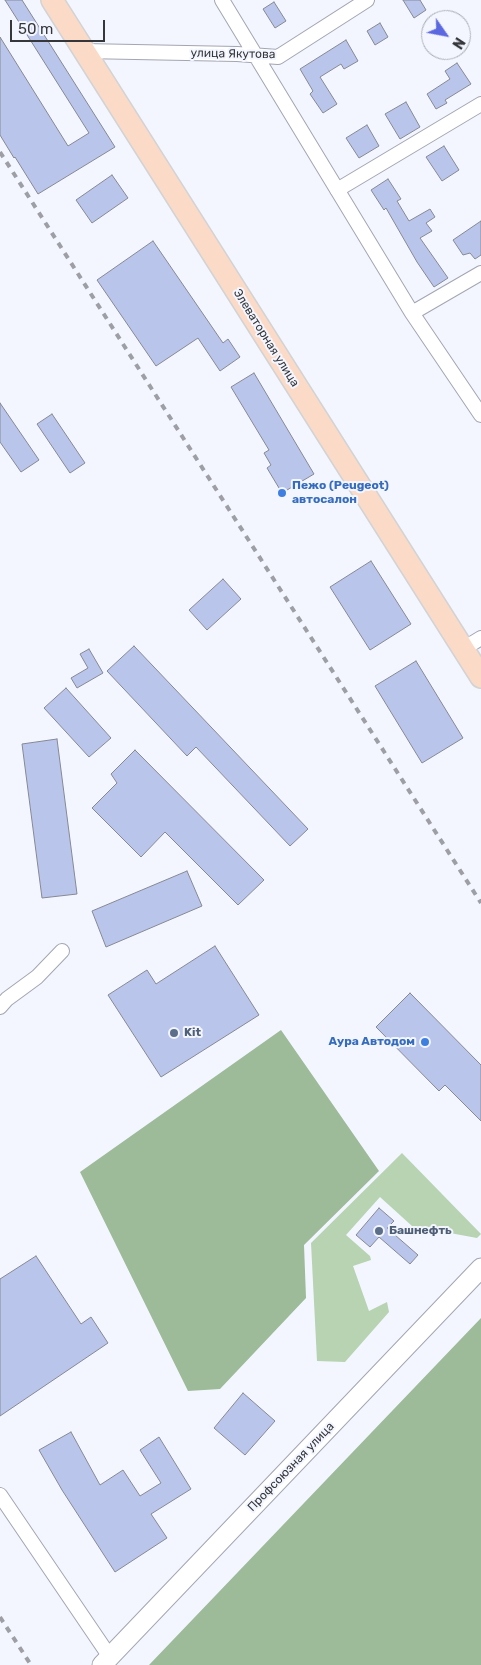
<!DOCTYPE html>
<html>
<head>
<meta charset="utf-8">
<style>
  body { margin:0 }
  #map { position:relative; width:481px; height:1665px; overflow:hidden; background:#f3f6ff; font-family:Rubik,sans-serif }
  canvas { display:block }
  .north { position:absolute; left:421px; top:10px; width:50px; height:50px; box-sizing:border-box; background:#f3f6ff; border:1px solid #a7aab1; border-radius:50%; rotate:123deg; font-size:14px; font-weight:700; line-height:20px; text-align:center; color:#36373b }
  .north::after { content:''; display:block; margin:auto; width:18px; height:22px; background:#5c68df; clip-path:polygon(50% 0,100% 100%,50% 72%,0 100%) }
  .scale { position:absolute; left:10px; top:20px; width:95px; height:22px; box-sizing:border-box; border:2px solid #36373b; border-top:0; padding-left:6px; font-size:15px; line-height:18px; white-space:nowrap; color:#36373b; -webkit-text-stroke:4px #f3f6ff; paint-order:stroke }
</style>
</head>
<body>
<div id="map">
<canvas width="481" height="1665"></canvas>
<div class="north">N</div>
<div class="scale">50 m</div>
</div>
<script>
const c = document.querySelector('canvas').getContext('2d');
c.lineJoin = 'round';
function fillPath(path, color) { c.fillStyle = color; c.fill(path, 'evenodd'); }
const poly = rows => new Path2D(rows.map(r => 'M' + r).join(''));
function stroke(path, color, width, dash) { c.strokeStyle = color; c.lineWidth = width; c.lineCap = dash ? 'butt' : 'round'; c.setLineDash(dash || []); c.stroke(path); }
function label(font, color, halo, rows, align = 'center') {
  c.font = font + ' Rubik,sans-serif'; c.lineWidth = 4; c.setLineDash([]); c.textBaseline = 'middle'; c.strokeStyle = halo; c.fillStyle = color; for (const [text, x, y, turn = 0] of rows) {
    c.save(); c.translate(x, y); c.rotate((+turn || 0) * Math.PI / 180); c.textAlign = isNaN(turn) ? turn : align; if (halo) c.strokeText(text, 0, 0); c.fillText(text, 0, 0); c.restore();
  }
}
const green = poly([
  [402,1153,481,1234,477,1238,412,1226,380,1197,346,1235,370,1256,371,1260,353,1266,369,1311,387,1302,389,1312,345,1362,317,1361,311,1243]
]);
const forest = poly([
  [281,1030,379,1171,304,1245,306,1298,220,1389,188,1391,80,1172],
  [481,1318,481,1665,149,1665]
]);
const building = poly([
  [5,0,22,0,115,147,38,194,15,157,14,158,0,135,0,37,68,146,89,133,5,0],
  [403,0,420,0,426,10,414,18,403,0],
  [274,2,286,21,275,28,263,9,274,2],
  [380,23,388,37,375,45,367,31,380,23],
  [346,40,358,61,344,69,341,64,320,77,337,104,323,113,310,94,313,91,300,69,346,40],
  [457,63,471,84,445,100,447,103,436,109,427,94,450,79,445,71,457,63],
  [406,102,420,127,400,139,385,114,406,102],
  [367,125,379,146,359,158,346,138,367,125],
  [444,146,459,170,442,181,426,157,444,146],
  [112,175,128,198,92,223,76,200,112,175],
  [388,179,401,199,397,201,409,221,430,209,435,217,426,223,432,231,420,238,448,278,434,287,417,262,386,208,384,210,371,190,388,179],
  [481,221,481,255,475,259,470,253,463,255,453,240,481,221],
  [153,241,223,343,228,339,240,357,220,371,198,338,156,366,97,280,153,241],
  [254,373,314,474,282,493,267,468,271,465,264,453,269,450,231,387,254,373],
  [0,403,39,460,21,472,0,442,0,403],
  [52,414,85,463,70,473,37,424,52,414],
  [371,561,411,624,370,650,330,587,371,561],
  [223,579,241,599,207,630,189,610,223,579],
  [134,646,308,829,290,846,196,747,187,756,107,671,134,646],
  [89,649,103,673,77,688,71,678,88,668,80,654,89,649],
  [416,661,463,738,422,763,375,686,416,661],
  [66,688,111,738,89,757,44,708,66,688],
  [57,739,77,894,42,898,22,744,57,739],
  [135,750,264,880,238,905,165,832,141,857,92,808,117,783,111,774,135,750],
  [187,871,202,906,106,947,92,911,187,871],
  [215,946,259,1015,161,1077,108,995,147,970,156,984,215,946],
  [410,993,481,1065,481,1121,445,1085,439,1091,376,1027,410,993],
  [379,1208,394,1221,387,1228,418,1255,410,1264,379,1237,370,1247,356,1235,379,1208],
  [36,1256,81,1324,91,1317,108,1343,0,1416,0,1279,36,1256],
  [243,1393,275,1421,245,1455,214,1428,243,1393],
  [71,1432,100,1485,123,1470,140,1496,161,1483,140,1450,159,1437,191,1489,151,1514,167,1538,115,1572,62,1490,39,1450,71,1432]
]);
const minor = poly([
  [222,0,412,313,481,415],
  [84,51,237,54,278,57,367,0],
  [337,190,481,104],
  [412,313,481,273],
  [463,649,481,638],
  [0,1007,7,999,37,977,62,951],
  [0,1495,110,1657]
]);
const secondary = poly([
  [102,1665,481,1268]
]);
const primary = poly([
  [52,0,481,677]
]);
const rail = poly([
  [0,152,481,903],
  [0,1617,31,1665]
]);
const markers = [
  [282,493,5,"#3f7fe0"],
  [174,1033,5,"#5c6f8a"],
  [425,1042,5,"#3f7fe0"],
  [379,1231,5,"#5c6f8a"]
];
const streetNames = [
  ["улица Якутова",233,54,1],
  ["Элеваторная улица",266,338,58],
  ["Профсоюзная улица",291,1467,-46]
];
const shopNames = [
  ["Пежо (Peugeot)",292,486],
  ["автосалон",292,500],
  ["Аура Автодом",415,1042,"right"]
];
const serviceNames = [
  ["Kit",184,1033],
  ["Башнефть",389,1231]
];
fillPath(green, '#b7d3b2');
fillPath(forest, '#9dba99');
fillPath(building, '#bac5ec');
stroke(building, '#868993', 1);
stroke(minor, '#a3a6b1', 16);
stroke(secondary, '#a3a6b1', 21);
stroke(primary, '#d3d3d4', 24);
stroke(minor, '#fff', 14);
stroke(secondary, '#fff', 19);
stroke(primary, '#fbdbc7', 21);
stroke(rail, '#9d9fa5', 4, [6, 6]);
for (const [x, y, r, color] of markers) { const dot = new Path2D(); dot.arc(x, y, r, 0, 2 * Math.PI); c.fillStyle = color; c.fill(dot); stroke(dot, '#f3f6ff', 2); }
label('12px', '#36373b', '#f3f6ff', streetNames);
label('bold 12px', '#366cbe', '#f3f6ff', shopNames, 'left');
label('bold 12px', '#4e5e75', '#f3f6ff', serviceNames, 'left');
</script>
</body>
</html>
